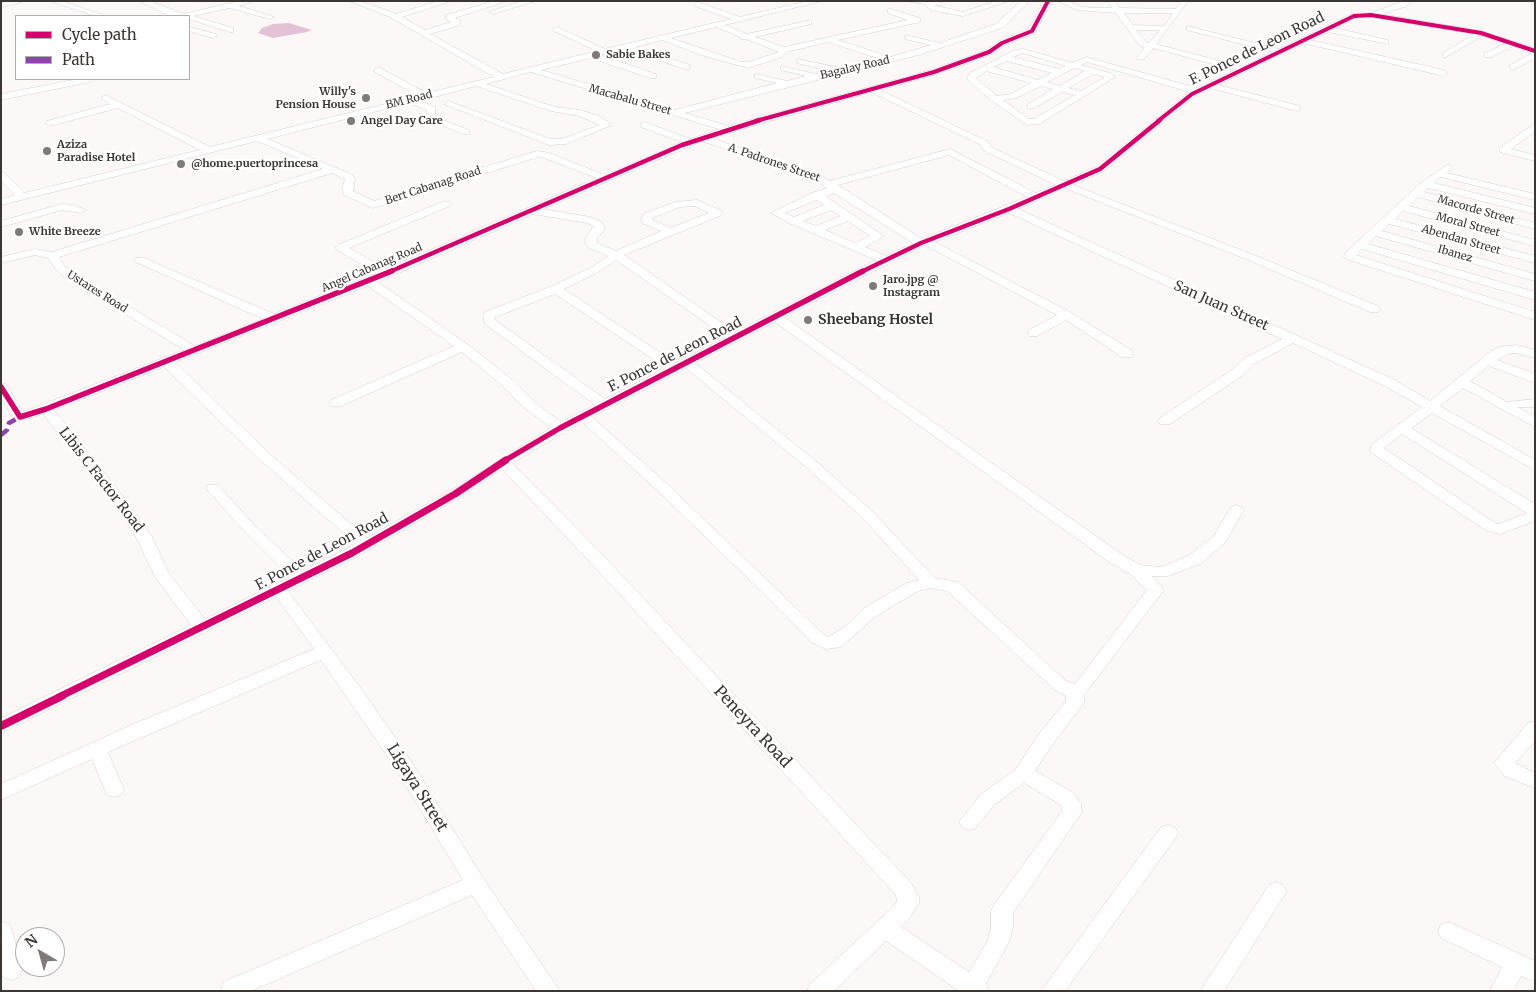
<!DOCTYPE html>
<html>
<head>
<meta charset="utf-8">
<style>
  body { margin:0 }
  #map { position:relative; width:1536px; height:992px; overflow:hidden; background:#fcf8f7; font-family:Merriweather,serif }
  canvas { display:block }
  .frame { position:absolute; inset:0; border:2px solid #3c3634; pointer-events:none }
  .legend { position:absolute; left:15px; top:15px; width:175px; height:65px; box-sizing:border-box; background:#fff; border:1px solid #b1afae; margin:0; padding:6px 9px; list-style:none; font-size:15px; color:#3c3634 }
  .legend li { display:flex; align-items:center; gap:10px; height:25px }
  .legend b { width:25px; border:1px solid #b1afae }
  .north { position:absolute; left:15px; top:927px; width:50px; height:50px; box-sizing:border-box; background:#fff; border:1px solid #b1afae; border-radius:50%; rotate:322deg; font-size:14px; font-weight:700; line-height:20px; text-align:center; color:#3c3634 }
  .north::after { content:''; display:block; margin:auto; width:18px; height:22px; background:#7f7a78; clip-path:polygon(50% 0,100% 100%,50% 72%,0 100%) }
</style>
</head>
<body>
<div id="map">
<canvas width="1536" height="992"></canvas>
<div class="frame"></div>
<ul class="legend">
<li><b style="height:6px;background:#d6006c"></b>Cycle path</li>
<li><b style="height:6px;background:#8e44ad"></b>Path</li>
</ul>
<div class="north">N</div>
</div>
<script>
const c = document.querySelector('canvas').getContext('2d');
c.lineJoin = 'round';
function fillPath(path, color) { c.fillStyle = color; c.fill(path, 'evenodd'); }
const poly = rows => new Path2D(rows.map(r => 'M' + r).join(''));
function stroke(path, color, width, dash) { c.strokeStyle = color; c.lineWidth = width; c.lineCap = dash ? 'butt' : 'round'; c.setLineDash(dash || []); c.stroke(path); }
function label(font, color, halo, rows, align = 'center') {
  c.font = font + ' Merriweather,serif'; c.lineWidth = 4.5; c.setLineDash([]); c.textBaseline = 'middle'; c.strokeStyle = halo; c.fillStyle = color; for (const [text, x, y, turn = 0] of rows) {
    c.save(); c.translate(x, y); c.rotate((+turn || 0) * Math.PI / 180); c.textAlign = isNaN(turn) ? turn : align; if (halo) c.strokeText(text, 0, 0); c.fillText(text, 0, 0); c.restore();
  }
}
const water = poly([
  [289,23,312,30,307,32,273,38,258,33,262,28,273,24]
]);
const minor = poly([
  [9,1,25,1,1,7,1,3,9,1],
  [50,1,62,1,106,16,95,16,50,1],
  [139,1,150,1,184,14,239,1,254,1,239,6,274,17,270,19,229,8,193,16,233,28,233,32,230,32,189,19,189,16,168,15,139,1],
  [349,1,361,1,396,14,438,1,451,1,402,17,425,30,451,22,446,19,446,15,494,1,507,1,455,18,460,21,460,25,430,34,503,74,597,51,554,31,553,29,557,27,605,49,731,19,695,6,694,4,698,2,740,17,808,1,822,1,725,25,747,34,811,20,811,24,755,37,784,47,908,20,888,13,888,9,891,9,920,18,920,22,838,40,890,57,931,45,905,39,905,35,940,43,996,24,1021,1,1030,1,1002,28,922,54,685,113,728,126,931,70,986,50,999,41,1029,29,1044,1,1052,1,1035,33,1005,45,992,54,937,74,880,90,989,142,991,147,997,150,1064,181,1096,167,1190,92,1087,62,1081,65,1110,73,1115,77,1039,124,1027,125,992,101,968,80,967,78,970,73,1015,50,1023,49,1073,63,1086,57,1197,88,1235,70,1153,48,1144,59,1138,59,1137,57,1145,47,1140,46,1116,13,1077,10,1058,1,1069,1,1079,6,1091,8,1112,8,1107,1,1115,1,1120,8,1176,9,1181,3,1179,1,1188,1,1156,44,1242,67,1273,52,1187,30,1187,26,1279,49,1351,14,1371,13,1403,1,1411,1,1407,6,1381,14,1481,31,1535,48,1535,58,1513,70,1509,67,1510,65,1532,53,1513,46,1491,57,1485,57,1485,53,1505,44,1482,36,1446,57,1443,57,1443,53,1474,34,1371,17,1355,18,1335,28,1388,40,1388,44,1328,32,1310,40,1444,70,1448,73,1444,76,1303,43,1218,85,1300,106,1300,110,1297,111,1210,88,1195,96,1104,171,1073,185,1259,257,1378,306,1380,309,1378,312,1370,312,1251,261,1064,188,1018,209,1395,380,1430,401,1491,351,1500,347,1516,345,1535,350,1535,358,1516,353,1508,354,1497,360,1535,374,1535,383,1489,366,1470,381,1507,402,1535,399,1535,407,1517,407,1535,417,1535,427,1463,388,1440,406,1535,460,1535,470,1432,413,1411,428,1535,504,1535,521,1500,534,1485,530,1372,453,1370,450,1372,444,1422,407,1385,386,1293,343,1254,364,1242,376,1170,424,1160,424,1158,421,1160,418,1232,370,1244,358,1282,339,1009,213,935,242,1070,312,1132,351,1133,354,1132,357,1122,357,1066,320,1037,336,1029,336,1027,333,1029,330,1057,315,925,245,784,317,1120,553,1140,565,1161,567,1188,556,1213,537,1231,507,1236,505,1241,507,1244,510,1225,543,1200,564,1168,576,1152,576,1164,590,1084,695,1084,702,1081,707,1052,745,1035,771,1074,793,1081,804,1082,812,1013,913,1013,928,1009,942,986,984,989,991,959,991,886,941,834,991,807,991,810,984,893,907,897,901,896,895,590,562,502,469,460,497,358,556,288,591,360,687,406,753,483,878,560,991,536,991,472,895,251,991,221,991,223,982,463,880,392,763,321,660,108,752,124,790,121,795,114,797,107,795,92,759,1,800,1,784,136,723,314,649,276,597,1,733,1,718,191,625,155,577,135,535,112,501,43,414,20,421,15,420,1,398,1,383,6,384,23,412,184,350,65,277,56,270,48,258,35,255,1,263,1,257,35,249,52,252,323,169,257,141,1,205,1,199,15,195,1,181,1,172,5,173,24,193,200,150,118,108,50,126,45,123,47,121,110,104,101,98,105,95,210,147,418,96,375,72,374,70,378,67,427,93,494,77,390,17,349,1],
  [1124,13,1173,13,1164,26,1133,25,1124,13],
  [716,27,740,37,741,39,746,39,779,52,748,62,741,62,671,38,716,27],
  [1136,30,1160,30,1149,43,1146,42,1136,30],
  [662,40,701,55,748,68,782,57,787,52,828,42,880,59,841,68,797,59,797,63,830,71,816,74,781,66,781,70,806,76,787,81,755,74,755,78,777,83,675,110,541,70,591,58,650,78,656,78,656,74,600,55,626,49,684,69,690,69,690,65,635,47,662,40],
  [1023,53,1066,66,1059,69,1013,57,1023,53],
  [1007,61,1052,73,1038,80,993,67,1007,61],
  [1074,68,1085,71,1060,86,1047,82,1074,68],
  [986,71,1031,83,1011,94,997,96,976,78,986,71],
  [531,72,719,129,691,139,644,122,641,123,641,127,682,142,605,175,549,153,537,151,374,201,353,191,355,179,351,174,267,139,409,103,427,110,428,120,463,134,469,134,469,130,436,117,435,107,419,101,476,86,551,111,579,116,600,125,562,139,550,139,451,102,448,101,444,104,549,145,566,144,612,125,599,116,580,110,555,107,486,84,531,72],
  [1093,74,1105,77,1081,91,1068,88,1093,74],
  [1040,86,1053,89,1028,104,1028,108,1034,108,1062,92,1075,95,1034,119,1029,119,1003,100,1016,98,1040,86],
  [871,92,981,145,983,150,991,154,1056,185,1036,193,950,149,830,181,822,176,711,138,871,92],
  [702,141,814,180,827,188,812,193,771,213,789,223,876,260,735,332,624,255,722,215,723,213,722,211,697,200,675,202,643,214,641,221,642,223,661,231,616,251,597,243,597,238,605,229,602,222,590,217,543,209,702,141],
  [949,155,1027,197,922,239,838,185,949,155],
  [538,157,544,158,597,178,386,269,349,248,450,206,451,204,450,202,442,202,338,245,335,248,337,250,377,273,274,314,144,258,136,258,134,260,136,262,263,319,195,346,73,273,64,266,59,257,332,173,345,179,342,189,344,195,373,208,538,157],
  [834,193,913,243,886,256,865,247,884,236,825,196,834,193],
  [817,200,824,205,794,217,785,213,817,200],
  [695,206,709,213,671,228,652,220,652,218,680,207,695,206],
  [831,210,841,216,816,226,803,221,831,210],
  [533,214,587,223,594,226,586,237,585,243,589,248,608,256,592,267,552,286,485,312,483,315,485,324,595,405,561,422,537,404,509,377,467,344,378,282,533,214],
  [848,221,870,236,855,243,825,230,848,221],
  [616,260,726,337,676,363,564,289,600,271,616,260],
  [368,286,454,346,331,400,329,403,331,406,341,406,462,352,499,383,527,410,551,428,450,491,367,538,271,455,175,362,368,286],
  [555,294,666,368,605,399,495,320,495,317,555,294],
  [775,322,1108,561,1130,574,1147,590,1075,684,1066,681,958,582,935,578,871,510,817,462,695,363,775,322],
  [164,367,261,461,356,544,303,571,255,526,218,485,208,485,206,488,208,491,245,532,290,577,205,619,170,575,151,535,122,495,54,410,164,367],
  [686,368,807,468,861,516,919,580,907,583,864,608,847,625,829,637,823,634,666,483,592,417,686,368],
  [582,422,656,489,770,600,811,642,826,649,841,647,876,616,918,591,930,588,947,591,1054,689,1066,696,1066,701,1038,735,1016,769,980,795,959,822,962,828,969,830,976,828,994,805,1024,783,1061,805,1062,811,994,905,991,911,991,928,988,940,969,972,901,927,909,919,919,903,919,897,911,883,602,554,512,463,582,422],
  [1402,434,1527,513,1499,524,1495,523,1384,448,1402,434],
  [522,1,535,1,493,14,489,12,522,1],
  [906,1,940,1,941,5,933,5,963,12,996,1,1009,1,963,16,930,10,925,4,906,1],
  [189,27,216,34,217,36,213,38,189,31,189,27],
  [78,79,94,79,90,82,1,100,1,94,78,79],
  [1535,123,1535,131,1511,149,1535,155,1535,161,1500,152,1500,148,1535,123],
  [1448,164,1453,167,1447,173,1535,194,1535,200,1441,177,1434,183,1535,208,1535,214,1428,188,1424,192,1535,223,1535,229,1418,197,1409,206,1535,240,1535,246,1403,211,1395,219,1535,256,1535,263,1389,224,1382,231,1535,274,1535,281,1376,236,1368,244,1535,292,1535,300,1362,249,1356,255,1535,312,1535,320,1346,259,1344,257,1345,253,1422,182,1448,164],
  [62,204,74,205,86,210,81,213,62,210,1,227,1,221,62,204],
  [1535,721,1535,741,1515,763,1535,773,1535,788,1504,776,1494,763,1528,723,1535,721],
  [1168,825,1175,827,1178,833,1175,839,1065,991,1041,991,1161,827,1168,825],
  [1276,882,1283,885,1287,891,1224,991,1200,991,1269,885,1276,882],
  [1,921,9,924,12,930,22,970,19,977,11,980,3,977,1,973,1,921],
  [1449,922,1535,961,1535,982,1521,976,1513,991,1490,991,1502,967,1441,938,1438,931,1441,924,1449,922]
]);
const quiet = poly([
  [1,435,7,430,9,423,20,417]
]);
const cyclewayFar4 = poly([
  [756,121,934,72,989,52,1002,43,1032,31,1048,1],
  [1158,121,1192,94,1354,16,1371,15,1481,33,1535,51]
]);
const cyclewayFar3 = poly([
  [389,272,682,145,760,120],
  [861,272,921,243,1009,209,1100,169,1160,120]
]);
const cyclewayFar2 = poly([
  [1,387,20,417,46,409,392,271],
  [504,461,560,428,863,271]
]);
const cyclewayFar1 = poly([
  [59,697,352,553,455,494,506,460]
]);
const cycleway = poly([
  [1,726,62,696]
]);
const markers = [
  [596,55,5,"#7f7a78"],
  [366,98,5,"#7f7a78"],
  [351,121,5,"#7f7a78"],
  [47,151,5,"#7f7a78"],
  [181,164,5,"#7f7a78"],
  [19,232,5,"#7f7a78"],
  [873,286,5,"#7f7a78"],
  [808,320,5,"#7f7a78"]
];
const farPoinames = [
  ["Sabie Bakes",606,55],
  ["Willy's",356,92,"right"],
  ["Pension House",356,105,"right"],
  ["Angel Day Care",361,121],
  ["Aziza",57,145],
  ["Paradise Hotel",57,158],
  ["@home.puertoprincesa",191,164],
  ["White Breeze",29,232],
  ["Jaro.jpg @",883,280],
  ["Instagram",883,293]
];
const farStreetnames = [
  ["Bagalay Road",855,68,-13],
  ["BM Road",409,100,-14],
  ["Macabalu Street",630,100,16],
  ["A. Padrones Street",774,163,19],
  ["Bert Cabanag Road",433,186,-18],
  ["Macorde Street",1476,210,16],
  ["Moral Street",1468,225,15],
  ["Abendan Street",1461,240,16],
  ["Ibanez",1455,254,16],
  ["Angel Cabanag Road",372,268,-23],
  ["Ustares Road",97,292,32]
];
const streetNames = [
  ["F. Ponce de Leon Road",1257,49,-26],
  ["San Juan Street",1221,306,24],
  ["F. Ponce de Leon Road",675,355,-27],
  ["Libis C Factor Road",101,480,52],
  ["F. Ponce de Leon Road",322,552,-28]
];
const poiNames = [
  ["Sheebang Hostel",818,320]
];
const nearStreetnames = [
  ["Peneyra Road",752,727,47],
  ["Ligaya Street",417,788,58]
];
fillPath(water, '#e3c2d5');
stroke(minor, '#d8d2d1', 1);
fillPath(minor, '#fffefe');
stroke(quiet, '#8e44ad', 4.5, [9, 4.5]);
stroke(cyclewayFar4, '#d6006c', 4);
stroke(cyclewayFar3, '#d6006c', 4.5);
stroke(cyclewayFar2, '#d6006c', 5.5);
stroke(cyclewayFar1, '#d6006c', 7);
stroke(cycleway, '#d6006c', 8);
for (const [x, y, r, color] of markers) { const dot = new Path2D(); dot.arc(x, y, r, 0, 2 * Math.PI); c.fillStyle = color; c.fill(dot); stroke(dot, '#fff', 2); }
label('bold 11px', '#3c3634', '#fff', farPoinames, 'left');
label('11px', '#3c3634', '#fff', farStreetnames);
label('14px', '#3c3634', '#fff', streetNames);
label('bold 14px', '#3c3634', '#fff', poiNames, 'left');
label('16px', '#3c3634', '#fff', nearStreetnames);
</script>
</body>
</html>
